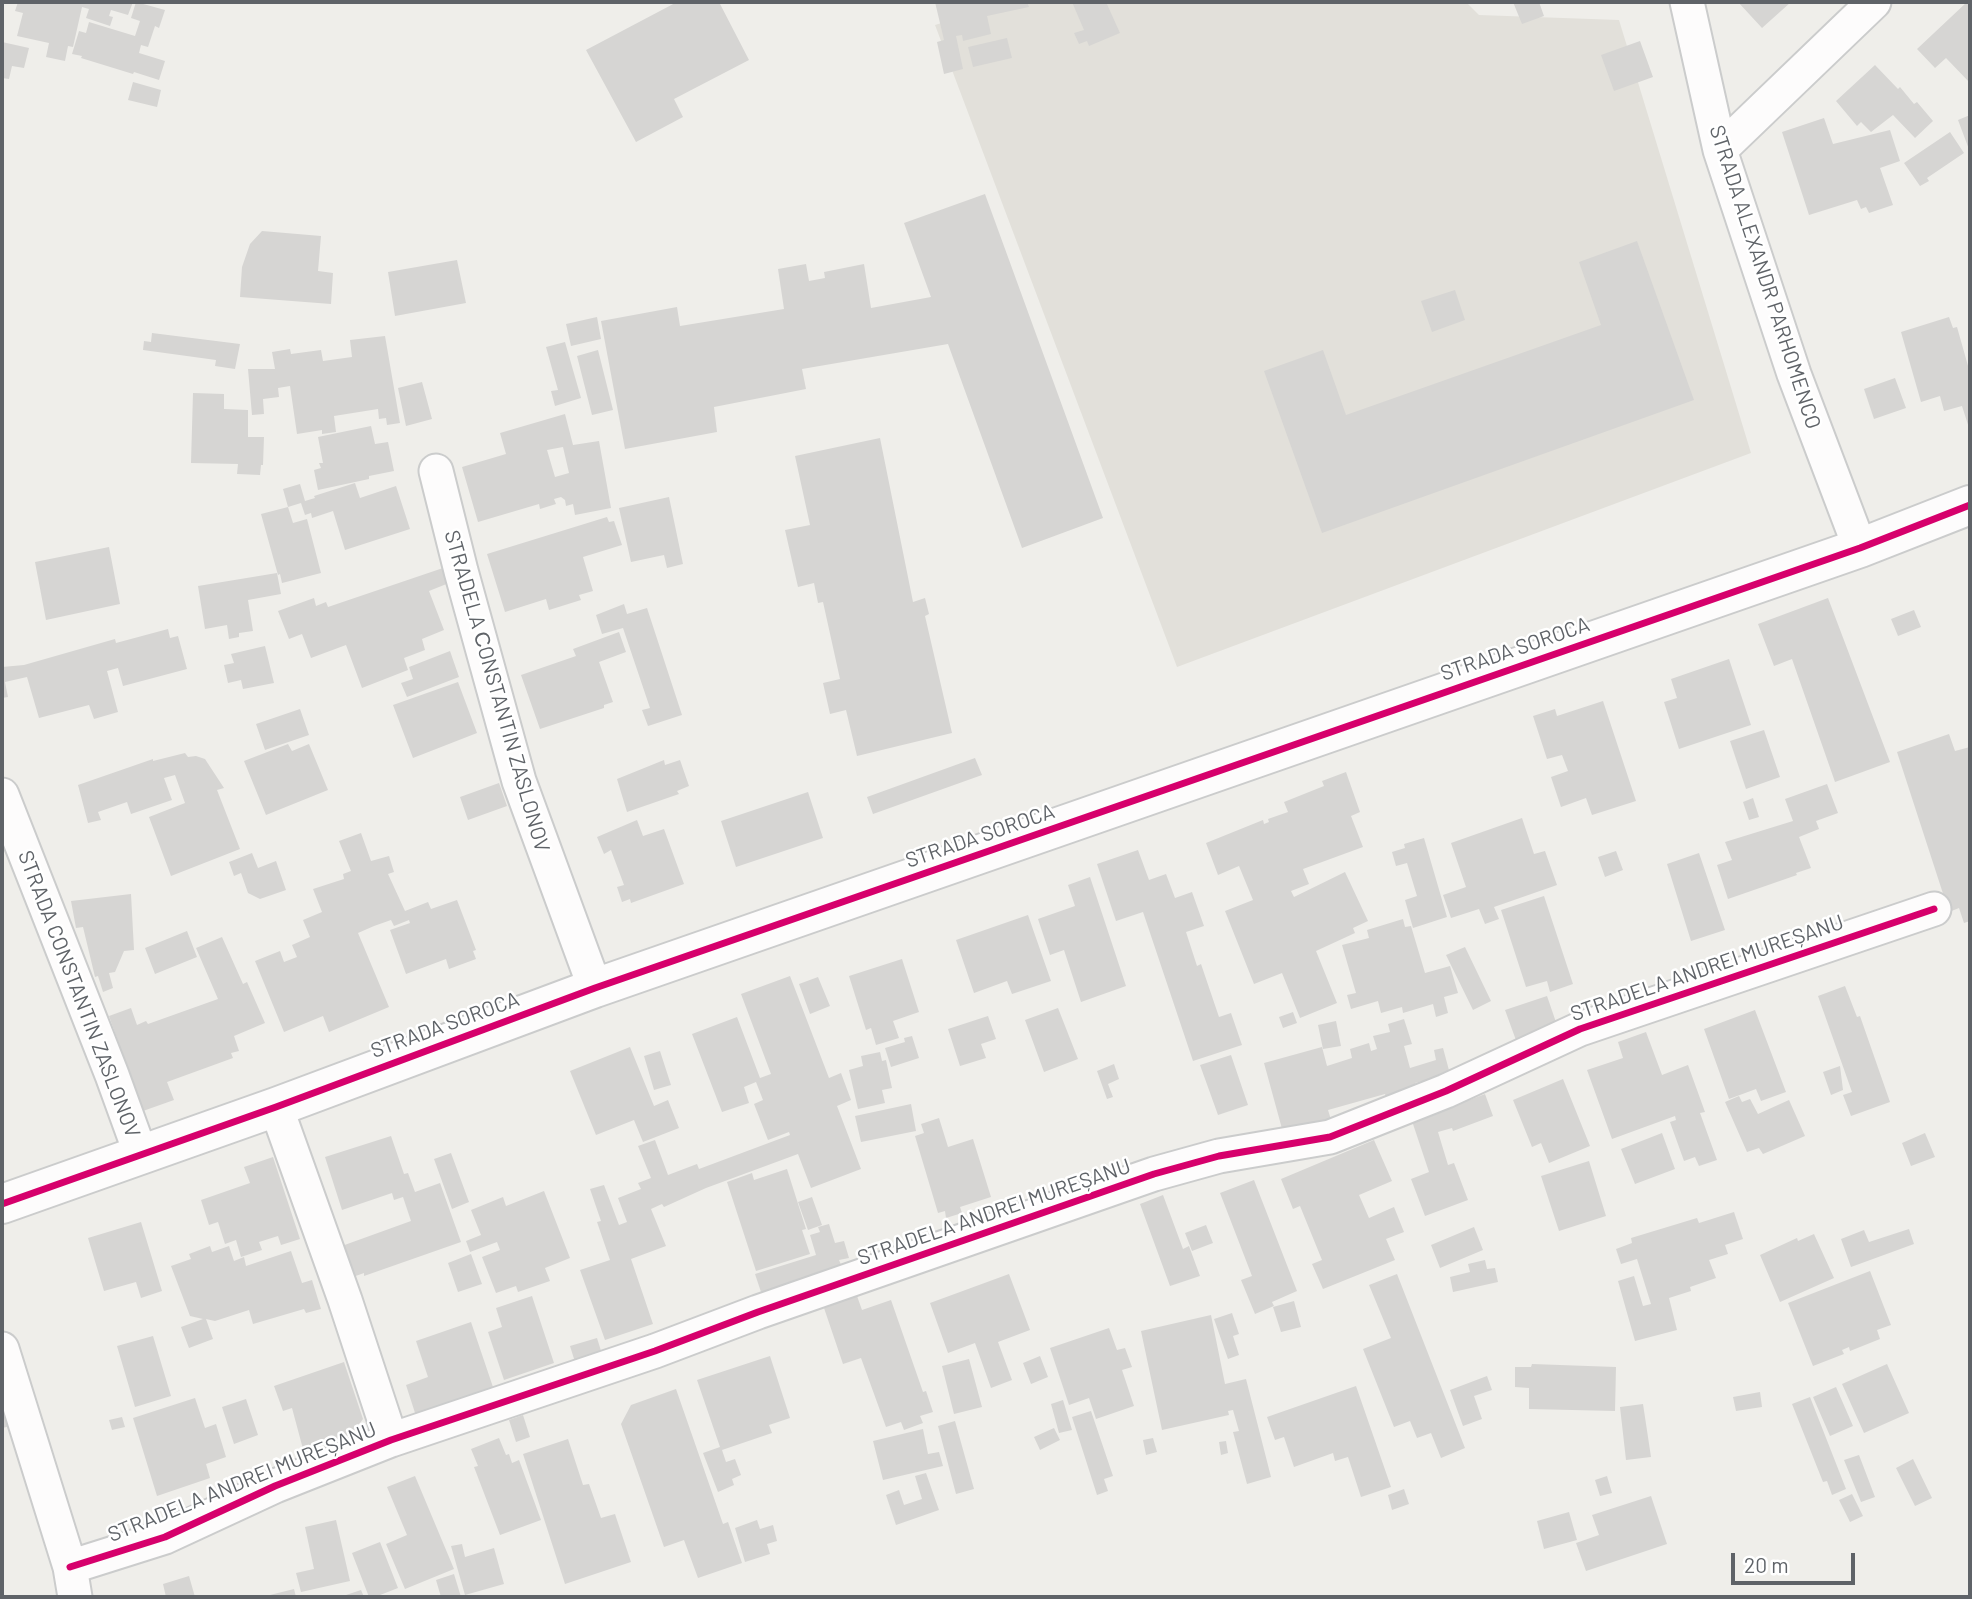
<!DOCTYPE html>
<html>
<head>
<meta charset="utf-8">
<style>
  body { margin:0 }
  #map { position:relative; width:1972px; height:1599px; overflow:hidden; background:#efeeea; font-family:Barlow,sans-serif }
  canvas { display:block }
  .frame { position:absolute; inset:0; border:4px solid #5f6368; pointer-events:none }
  .scale { position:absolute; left:1731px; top:1553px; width:124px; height:32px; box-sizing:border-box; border:4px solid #5f6368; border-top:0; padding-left:9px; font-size:21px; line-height:24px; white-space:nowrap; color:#5f6368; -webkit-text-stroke:5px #fff; paint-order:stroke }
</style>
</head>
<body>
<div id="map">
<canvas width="1972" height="1599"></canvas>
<div class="frame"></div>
<div class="scale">20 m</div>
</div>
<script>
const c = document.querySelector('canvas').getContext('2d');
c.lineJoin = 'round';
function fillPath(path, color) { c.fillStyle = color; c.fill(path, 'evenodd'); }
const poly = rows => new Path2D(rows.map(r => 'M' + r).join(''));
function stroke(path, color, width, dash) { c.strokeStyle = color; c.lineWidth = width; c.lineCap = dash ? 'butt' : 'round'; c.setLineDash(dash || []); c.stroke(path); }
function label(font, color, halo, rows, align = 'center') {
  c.font = font + ' Barlow,sans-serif'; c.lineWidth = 5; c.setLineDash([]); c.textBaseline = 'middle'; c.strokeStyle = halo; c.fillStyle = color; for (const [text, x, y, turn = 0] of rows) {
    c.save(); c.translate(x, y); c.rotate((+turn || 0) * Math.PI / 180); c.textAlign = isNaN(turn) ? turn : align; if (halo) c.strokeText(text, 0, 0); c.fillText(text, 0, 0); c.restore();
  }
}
const education = poly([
  [1010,2,1466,2,1479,15,1619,20,1751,453,1177,667,935,25]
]);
const building = poly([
  [18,2,133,2,128,15,111,10,109,16,113,17,110,26,86,18,89,9,82,7,73,47,68,46,65,61,46,57,49,43,17,36,23,13,15,11],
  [136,2,165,10,159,28,155,26,148,47,141,45,139,53,165,61,159,80,134,72,133,74,81,58,82,56,72,54,79,31,86,33,89,22,135,36,140,21,131,18],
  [677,2,719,2,749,60,674,99,683,117,636,142,586,50],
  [935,2,1027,2,1029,7,987,16,991,34,963,41,962,35,956,36,963,69,944,74,937,42,944,40],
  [1072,2,1106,2,1120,33,1089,46,1087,41,1079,44,1074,33,1084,30],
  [1513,2,1539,2,1544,16,1522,24],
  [1738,2,1791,2,1762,28],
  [1967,2,1970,2,1970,83,1946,58,1935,68,1917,49],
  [1007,38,1012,58,973,67,968,47],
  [1640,41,1653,77,1614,91,1601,55],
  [2,42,29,48,24,68,12,66,9,79,2,78],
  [1875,65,1898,89,1900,87,1914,104,1917,102,1933,121,1915,138,1893,115,1871,132,1861,122,1857,126,1836,101],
  [133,82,161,90,157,107,128,100],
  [1970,115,1970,152,1958,120],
  [1824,118,1833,144,1890,130,1900,161,1880,168,1893,205,1869,213,1866,207,1861,209,1857,200,1809,215,1782,132],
  [1950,132,1964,153,1927,178,1929,181,1920,186,1904,163],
  [985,194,1103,518,1022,548,948,344,802,369,806,389,714,407,717,432,625,449,601,321,677,307,680,326,784,309,778,269,806,264,809,281,825,278,824,272,864,264,871,308,931,297,904,223],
  [262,231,321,236,318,271,333,273,331,304,240,297,242,267,250,244],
  [1637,241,1694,400,1322,533,1264,371,1323,350,1346,415,1601,325,1579,262],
  [457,260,466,303,395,316,388,272],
  [1455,290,1465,320,1432,332,1421,301],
  [597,317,601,339,571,346,566,324],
  [1949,317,1953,328,1957,327,1970,373,1970,431,1962,406,1944,411,1940,396,1921,402,1901,332],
  [152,333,240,344,235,369,215,366,216,360,143,350,144,341,151,342],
  [385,336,400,423,387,425,386,418,379,419,378,409,334,416,336,432,322,434,322,430,297,434,290,386,278,388,279,397,263,399,264,414,252,415,248,369,275,369,272,352,290,349,291,354,321,350,323,361,352,357,350,340],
  [565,342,581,398,555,406,551,391,558,390,546,347],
  [598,350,613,410,592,415,577,356],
  [1895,378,1906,408,1874,419,1864,389],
  [422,382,432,419,406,426,398,388],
  [193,393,224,394,224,409,248,410,248,437,264,437,263,465,261,465,260,475,237,474,238,464,191,463],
  [565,414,573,445,599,441,611,508,575,515,573,504,566,506,565,500,561,497,554,499,556,504,540,509,539,504,478,522,462,467,506,454,500,433],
  [563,447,569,473,555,477,547,450],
  [371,426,375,444,388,442,394,471,369,476,369,479,318,490,314,470,321,468,319,463,323,463,318,437],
  [880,438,913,602,925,598,929,614,925,616,952,733,857,756,846,710,830,714,823,683,840,679,823,602,818,603,814,583,798,587,785,530,810,525,795,456],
  [355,483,360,498,396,486,410,529,345,550,333,511,312,518,311,513,305,515,301,503,288,507,283,489,300,484,305,501,315,498,314,496],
  [669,497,683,564,667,568,664,555,631,562,619,508],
  [288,507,293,523,307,519,321,573,282,583,280,574,278,575,261,514],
  [607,517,609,522,614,521,622,545,583,557,593,591,579,595,581,600,549,610,546,599,505,612,487,554],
  [109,547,120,604,46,620,35,562],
  [443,568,449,583,429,591,444,630,422,639,425,650,404,658,408,670,362,688,346,645,311,658,302,634,289,639,278,611,314,598,316,606,326,602,328,607],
  [277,573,281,594,248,600,253,631,239,633,239,637,229,639,227,625,205,629,198,586],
  [1828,598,1890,762,1835,782,1792,659,1774,666,1758,624],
  [624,604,627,614,647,608,682,715,648,726,642,710,650,708,623,628,602,634,596,615],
  [1914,610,1921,627,1898,636,1891,619],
  [168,629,170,638,178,636,187,669,123,686,118,668,107,671,118,712,94,719,89,705,39,718,27,677,5,682,8,697,2,698,2,667,24,665,115,639,116,643],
  [619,632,626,652,599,662,613,702,604,705,604,708,540,729,521,675,576,656,573,649],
  [265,646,274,683,243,689,241,680,228,683,224,665,234,663,231,654],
  [450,651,459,677,407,697,401,683,413,679,409,667],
  [1729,659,1751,725,1679,749,1664,702,1677,698,1671,679],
  [458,682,477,733,413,758,393,705],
  [1603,701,1636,801,1592,815,1586,798,1561,807,1551,777,1568,771,1562,755,1547,759,1533,716,1555,709,1557,716],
  [300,709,309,735,265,750,256,724],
  [1764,730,1780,777,1746,789,1730,741],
  [1949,734,1955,751,1970,747,1970,921,1964,923,1959,908,1949,912,1897,752],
  [288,744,292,751,309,744,328,790,266,815,244,761],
  [185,753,188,757,196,756,205,759,224,788,217,790,240,849,171,876,149,817,185,803,175,775,164,778,172,800,131,814,127,802,98,812,101,820,88,823,78,785,153,759,153,761],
  [975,758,982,775,873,814,867,797],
  [664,760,665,765,680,760,689,786,677,791,679,794,627,812,617,779],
  [1346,772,1360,812,1351,816,1363,847,1303,869,1309,884,1291,891,1294,897,1345,872,1368,921,1353,928,1355,933,1316,951,1337,1003,1300,1018,1282,973,1254,984,1225,911,1253,900,1239,866,1218,875,1206,843,1263,820,1264,824,1269,822,1268,819,1288,812,1284,802,1324,786,1322,781],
  [499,783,507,806,468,820,460,797],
  [1827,784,1838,813,1816,821,1819,829,1799,837,1811,868,1796,873,1797,875,1728,899,1717,865,1732,860,1725,842,1793,821,1785,799],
  [808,792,823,838,736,867,721,821],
  [1753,798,1759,817,1749,820,1743,802],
  [1522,818,1534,854,1545,851,1557,885,1494,907,1499,919,1485,924,1479,909,1451,918,1443,895,1466,887,1451,843],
  [637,820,643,836,664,829,684,884,631,903,630,899,622,902,617,887,624,885,611,850,604,854,597,837],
  [361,833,371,861,389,856,394,872,388,874,405,911,428,902,431,909,457,900,476,950,473,951,476,959,449,969,446,959,406,974,390,930,410,923,409,920,394,926,391,920,374,926,358,933,389,1007,329,1032,323,1016,284,1032,255,961,280,951,284,962,297,957,292,945,310,937,303,920,322,912,313,889,344,879,343,874,351,871,339,841],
  [1424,838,1447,917,1413,928,1405,900,1417,896,1407,863,1396,866,1392,852,1405,848,1404,844],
  [1138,850,1149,880,1166,874,1175,898,1192,892,1204,926,1186,932,1197,966,1201,964,1219,1017,1231,1013,1242,1045,1193,1061,1143,912,1116,921,1097,864],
  [1616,851,1623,870,1605,877,1598,857],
  [252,853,258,868,276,861,286,890,260,899,248,893,241,873,234,876,229,862],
  [1699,853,1725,930,1691,941,1667,864],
  [1090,877,1126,986,1081,1002,1064,950,1050,955,1038,919,1075,906,1068,885],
  [131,894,134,950,124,951,115,972,109,973,113,988,103,992,98,976,95,977,83,927,76,928,71,901],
  [1544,896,1573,984,1550,992,1547,981,1526,987,1501,910],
  [1028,915,1051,981,1012,994,1007,981,974,993,956,940],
  [1403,919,1405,927,1411,926,1425,973,1450,966,1458,993,1444,997,1448,1013,1436,1017,1433,1004,1403,1013,1402,1007,1381,1013,1378,1001,1351,1009,1347,995,1356,993,1342,945,1369,938,1367,930],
  [187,931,197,957,155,974,145,948],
  [222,937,243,984,247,982,265,1023,234,1036,239,1051,231,1053,233,1058,167,1082,174,1100,143,1111,109,1016,131,1008,137,1025,146,1021,148,1024,218,999,196,948],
  [1465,947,1491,1001,1473,1010,1446,955],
  [902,959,919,1012,893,1021,899,1038,876,1045,871,1028,866,1030,849,976],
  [790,976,829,1078,841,1073,851,1100,837,1106,861,1169,811,1188,798,1154,706,1188,664,1207,662,1204,651,1209,666,1246,631,1259,653,1324,605,1340,580,1270,610,1260,597,1222,601,1221,590,1189,604,1185,619,1225,627,1222,618,1198,641,1189,638,1183,651,1178,638,1146,655,1140,668,1175,697,1164,699,1169,790,1135,789,1132,768,1140,754,1104,763,1100,756,1082,744,1087,749,1103,722,1112,692,1034,737,1017,760,1078,771,1074,741,994],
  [818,977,830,1006,810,1014,799,984],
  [1845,986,1857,1017,1860,1016,1890,1102,1851,1116,1843,1095,1852,1092,1818,996],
  [1547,996,1558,1028,1517,1043,1505,1010],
  [1058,1008,1078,1059,1044,1072,1025,1020],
  [1755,1010,1786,1092,1761,1101,1756,1089,1729,1099,1704,1029],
  [1293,1012,1297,1023,1283,1028,1279,1017],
  [988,1016,996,1039,981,1044,986,1058,960,1066,948,1029],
  [1404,1019,1412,1044,1404,1046,1410,1068,1436,1060,1434,1050,1443,1048,1450,1074,1415,1083,1418,1094,1387,1102,1385,1094,1328,1110,1332,1123,1284,1136,1264,1063,1322,1047,1327,1066,1352,1058,1350,1049,1369,1043,1371,1051,1377,1049,1373,1036,1390,1032,1388,1024],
  [1336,1021,1341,1046,1323,1049,1318,1025],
  [1646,1032,1662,1075,1688,1065,1705,1112,1700,1113,1717,1160,1699,1166,1695,1157,1684,1161,1670,1122,1676,1120,1675,1116,1612,1139,1587,1070,1623,1058,1618,1042],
  [912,1036,919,1058,891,1067,885,1048,905,1042,904,1038],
  [630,1047,654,1106,668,1100,679,1128,643,1142,634,1120,596,1135,570,1071],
  [660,1051,671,1085,654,1090,644,1056],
  [880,1052,882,1061,886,1060,892,1088,882,1090,885,1103,858,1109,849,1070,863,1066,861,1056],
  [1231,1055,1248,1105,1218,1115,1200,1065],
  [1114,1064,1119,1079,1108,1084,1113,1097,1107,1099,1097,1071],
  [1840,1066,1843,1090,1831,1095,1823,1072],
  [1563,1079,1590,1146,1549,1163,1541,1143,1532,1147,1513,1100],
  [1485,1094,1493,1116,1453,1131,1452,1128,1438,1132,1448,1165,1454,1163,1468,1200,1425,1216,1411,1179,1429,1172,1411,1118,1445,1107,1446,1109],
  [1739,1096,1742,1102,1750,1099,1758,1114,1789,1100,1805,1136,1763,1154,1759,1148,1747,1152,1725,1102],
  [911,1104,916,1131,861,1142,855,1116],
  [939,1118,948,1147,973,1139,991,1197,960,1207,962,1213,946,1218,945,1211,938,1213,915,1136,924,1133,921,1124],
  [1662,1133,1675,1169,1635,1184,1621,1149],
  [1925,1133,1935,1157,1911,1166,1902,1143],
  [391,1136,404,1174,408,1173,415,1192,440,1183,461,1242,364,1276,364,1273,350,1278,339,1247,411,1221,403,1197,394,1200,392,1193,342,1210,325,1157],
  [1374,1140,1392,1181,1359,1195,1369,1218,1394,1207,1404,1232,1386,1239,1395,1260,1323,1289,1312,1264,1322,1260,1300,1206,1293,1209,1281,1179],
  [451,1153,469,1202,452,1209,434,1159],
  [273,1157,300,1239,281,1245,278,1236,259,1242,262,1250,241,1257,236,1240,225,1244,218,1222,209,1225,201,1200,250,1183,244,1167],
  [1589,1161,1606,1216,1559,1231,1541,1176],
  [787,1169,806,1229,802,1230,810,1254,756,1271,727,1182,752,1173,754,1180],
  [1254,1180,1297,1291,1272,1302,1274,1306,1255,1314,1241,1280,1252,1276,1220,1193],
  [544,1191,570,1258,545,1268,550,1281,518,1292,516,1286,496,1293,482,1257,500,1250,497,1242,470,1252,466,1241,481,1235,471,1210,503,1197,506,1206],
  [1163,1195,1183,1249,1189,1246,1200,1276,1170,1286,1140,1204],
  [812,1197,822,1225,808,1230,798,1202],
  [1734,1212,1743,1239,1725,1245,1728,1254,1709,1260,1716,1278,1690,1287,1691,1291,1669,1298,1677,1330,1635,1341,1618,1281,1634,1276,1643,1306,1651,1304,1637,1259,1621,1264,1616,1249,1632,1243,1631,1238,1697,1218,1699,1223],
  [141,1222,162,1291,141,1298,136,1282,104,1291,88,1238],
  [829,1224,835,1243,844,1241,849,1258,839,1260,842,1267,761,1292,755,1274,816,1255,810,1235,820,1232,818,1227],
  [1206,1225,1213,1243,1192,1251,1185,1233],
  [1474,1227,1483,1250,1440,1268,1431,1245],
  [1909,1229,1914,1244,1851,1267,1841,1239,1864,1230,1869,1242],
  [1814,1234,1834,1278,1780,1302,1760,1255,1797,1238,1798,1241],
  [210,1246,212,1252,229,1246,234,1261,244,1257,246,1266,291,1251,302,1283,312,1280,321,1309,306,1313,304,1309,253,1324,249,1310,215,1321,206,1319,213,1339,189,1348,181,1327,203,1319,190,1316,171,1266,191,1259,189,1254],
  [471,1254,482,1284,458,1292,448,1263],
  [1485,1260,1487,1269,1495,1268,1498,1282,1453,1292,1450,1277,1470,1272,1468,1264],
  [1870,1271,1891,1325,1877,1330,1880,1339,1850,1351,1849,1347,1842,1350,1844,1354,1813,1366,1788,1303],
  [1009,1274,1030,1330,998,1342,1012,1380,991,1388,975,1343,948,1353,930,1303],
  [1397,1274,1465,1448,1441,1458,1431,1433,1417,1438,1410,1421,1394,1427,1363,1349,1391,1338,1369,1285],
  [532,1296,554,1363,504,1380,488,1332,502,1327,496,1308],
  [857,1296,862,1310,891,1300,923,1392,926,1391,933,1412,920,1416,923,1423,904,1430,901,1422,886,1427,861,1358,843,1364,824,1308],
  [1294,1301,1301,1327,1281,1332,1273,1307],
  [1232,1313,1239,1334,1233,1336,1239,1355,1228,1359,1214,1319],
  [1211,1315,1225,1384,1246,1379,1271,1477,1247,1484,1233,1432,1239,1431,1233,1410,1228,1411,1229,1415,1162,1430,1141,1331],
  [471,1322,494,1390,416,1416,406,1385,428,1377,416,1341],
  [1109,1328,1117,1350,1125,1348,1132,1367,1122,1370,1134,1406,1096,1419,1089,1398,1069,1405,1050,1348],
  [153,1336,171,1396,135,1407,117,1346],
  [597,1338,602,1354,575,1362,570,1346],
  [770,1356,790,1418,769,1425,772,1433,722,1450,726,1462,735,1459,741,1475,732,1479,734,1485,718,1492,703,1453,720,1447,697,1380],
  [1040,1356,1048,1377,1031,1384,1023,1363],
  [969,1359,982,1407,954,1414,942,1366],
  [344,1362,363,1419,351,1435,303,1449,292,1408,283,1411,274,1386],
  [1532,1364,1616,1367,1615,1411,1529,1409,1529,1388,1515,1387,1515,1367,1531,1367],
  [1887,1364,1909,1413,1864,1433,1842,1384],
  [1487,1376,1492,1390,1474,1396,1482,1419,1463,1426,1450,1390],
  [1356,1386,1391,1487,1361,1497,1348,1457,1335,1461,1333,1453,1294,1467,1284,1437,1275,1440,1267,1417],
  [1836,1387,1853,1426,1830,1436,1813,1397],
  [676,1389,723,1524,728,1522,742,1563,698,1578,684,1540,664,1547,621,1424,631,1405],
  [1760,1392,1762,1407,1736,1411,1733,1397],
  [1810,1397,1846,1489,1832,1495,1827,1481,1823,1482,1792,1404],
  [195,1398,205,1428,216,1424,226,1457,206,1464,210,1478,157,1496,133,1418],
  [246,1399,258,1435,234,1444,222,1407],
  [1063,1400,1072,1430,1059,1433,1051,1404],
  [6,1403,11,1426,2,1428,2,1404],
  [1643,1404,1651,1457,1626,1460,1620,1407],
  [1091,1411,1113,1476,1104,1479,1108,1491,1097,1495,1072,1417],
  [523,1415,530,1437,516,1442,509,1420],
  [122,1417,125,1427,112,1430,109,1420],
  [955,1421,974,1489,956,1494,938,1426],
  [1054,1428,1060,1440,1040,1450,1034,1437],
  [923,1429,928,1454,939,1452,943,1466,883,1480,873,1441],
  [499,1438,506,1455,509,1454,512,1463,519,1460,541,1520,500,1535,474,1467,478,1466,471,1449],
  [1153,1438,1157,1452,1146,1455,1143,1440],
  [568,1439,583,1485,589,1484,601,1518,615,1514,631,1562,565,1584,523,1454],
  [1226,1441,1228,1453,1221,1455,1219,1442],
  [1859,1455,1875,1497,1861,1502,1844,1460],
  [1913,1459,1932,1498,1915,1506,1896,1468],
  [926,1473,939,1510,896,1525,886,1495,899,1490,904,1505,922,1499,915,1476],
  [415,1476,454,1569,405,1589,386,1544,407,1535,387,1487],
  [1607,1476,1612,1493,1600,1496,1595,1480],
  [1404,1489,1409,1504,1392,1510,1388,1495],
  [1852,1494,1863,1516,1850,1522,1839,1500],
  [1651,1496,1667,1544,1586,1571,1576,1543,1599,1535,1592,1515],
  [1569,1512,1577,1540,1544,1549,1537,1521],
  [336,1520,350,1581,301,1592,296,1573,314,1569,305,1527],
  [757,1520,760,1529,773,1525,777,1541,767,1544,770,1554,745,1562,735,1528],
  [380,1542,398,1588,375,1597,369,1597,352,1553],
  [462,1544,465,1557,494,1548,504,1584,465,1595,451,1546],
  [454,1574,461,1597,441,1597,436,1580],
  [189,1576,195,1597,166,1597,163,1584],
  [294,1589,296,1597,266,1597,266,1596],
  [361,1590,364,1597,340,1597]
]);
const minor = poly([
  [1687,2,1720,150,1794,374,1860,548],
  [1720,150,1874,2],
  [436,471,461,571,519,781,595,988],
  [2,795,112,1075,141,1155],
  [276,1107,345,1300,391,1440],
  [2,1349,70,1567,75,1597],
  [70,1567,165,1537,275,1486,391,1440,655,1351,758,1312,1154,1174,1219,1156,1330,1137,1446,1091,1580,1029,1934,909]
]);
const tertiary = poly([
  [2,1204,276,1107,595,988,1860,548,1970,505]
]);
const cycleway = poly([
  [2,1204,276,1107,595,988,1860,548,1970,505],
  [70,1567,165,1537,275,1486,391,1440,655,1351,758,1312,1154,1174,1219,1156,1330,1137,1446,1091,1580,1029,1934,909]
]);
const streetNames = [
  ["STRADA ALEXANDR PARHOMENCO",1765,277,72],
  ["STRADA SOROCA",1515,649,-19],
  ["STRADELA СONSTANTIN ZASLONOV",497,691,74],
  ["STRADA SOROCA",980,836,-19],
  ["STRADELA ANDREI MUREȘANU",1707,968,-19],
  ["STRADA CONSTANTIN ZASLONOV",79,994,69],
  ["STRADA SOROCA",445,1025,-20],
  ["STRADELA ANDREI MUREȘANU",994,1212,-19],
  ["STRADELA ANDREI MUREȘANU",242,1482,-22]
];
fillPath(education, '#e2e0da');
fillPath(building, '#d6d5d3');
stroke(minor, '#cbcccc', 37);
stroke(tertiary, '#cbcccc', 42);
stroke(minor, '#fdfcfc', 33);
stroke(tertiary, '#fdfcfc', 38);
stroke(cycleway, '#d6006c', 7);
label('21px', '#5f6368', '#fff', streetNames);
</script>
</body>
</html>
